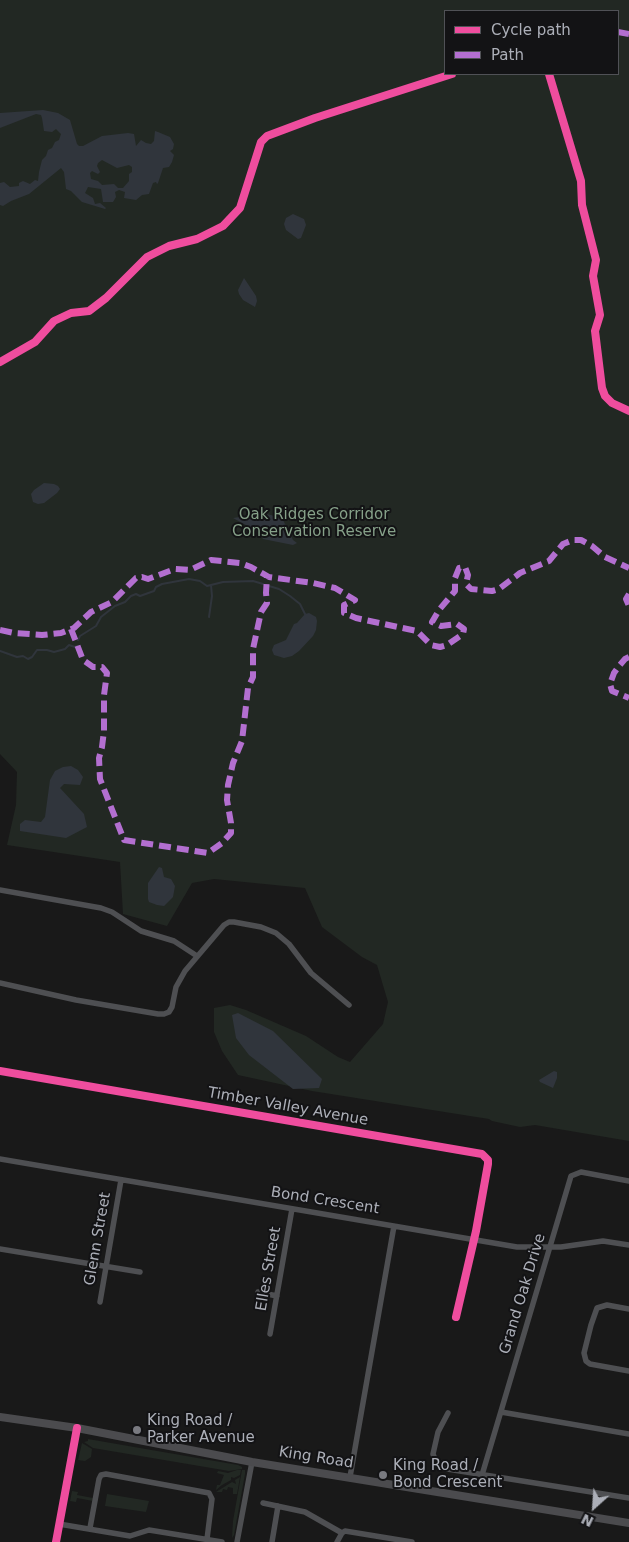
<!DOCTYPE html>
<html>
<head>
<meta charset="utf-8">
<style>
  body { margin:0 }
  #map { position:relative; width:629px; height:1542px; overflow:hidden; background:#191919; font-family:"DejaVu Sans",sans-serif }
  canvas { display:block }
  .legend { position:absolute; left:444px; top:10px; width:175px; height:65px; box-sizing:border-box; background:#131315; border:1px solid #505156; margin:0; padding:6px 9px; list-style:none; font-size:15px; color:#acafb8 }
  .legend li { display:flex; align-items:center; gap:10px; height:25px }
  .legend b { width:25px; border:1px solid #505156 }
  .north { position:absolute; left:569px; top:1482px; width:50px; height:50px; -webkit-text-stroke:4px #131315; paint-order:stroke; rotate:206deg; font-size:14px; font-weight:700; line-height:20px; text-align:center; color:#acafb8 }
  .north::after { content:''; display:block; margin:auto; width:18px; height:22px; background:#acafb8; clip-path:polygon(50% 0,100% 100%,50% 72%,0 100%) }
</style>
</head>
<body>
<div id="map">
<canvas width="629" height="1542"></canvas>
<ul class="legend">
<li><b style="height:6px;background:#ef4d9e"></b>Cycle path</li>
<li><b style="height:6px;background:#b36fd0"></b>Path</li>
</ul>
<div class="north">N</div>
</div>
<script>
const c = document.querySelector('canvas').getContext('2d');
c.lineJoin = 'round';
function fillPath(path, color) { c.fillStyle = color; c.fill(path, 'evenodd'); }
const poly = rows => new Path2D(rows.map(r => 'M' + r).join(''));
function stroke(path, color, width, dash) { c.strokeStyle = color; c.lineWidth = width; c.lineCap = dash ? 'butt' : 'round'; c.setLineDash(dash || []); c.stroke(path); }
function label(font, color, halo, rows, align = 'center') {
  c.font = font + ' "DejaVu Sans",sans-serif'; c.lineWidth = 4; c.setLineDash([]); c.textBaseline = 'middle'; c.strokeStyle = halo; c.fillStyle = color; for (const [text, x, y, turn = 0] of rows) {
    c.save(); c.translate(x, y); c.rotate((+turn || 0) * Math.PI / 180); c.textAlign = isNaN(turn) ? turn : align; if (halo) c.strokeText(text, 0, 0); c.fillText(text, 0, 0); c.restore();
  }
}
const green = poly([
  [0,0,629,0,629,1141,535,1125,520,1127,492,1121,489,1119,312,1091,238,1075,222,1051,214,1032,214,1008,230,1005,246,1010,306,1036,338,1057,350,1062,383,1024,388,1002,377,965,362,957,322,927,305,888,214,879,192,883,167,926,123,914,120,862,7,845,16,805,17,772,0,754],
  [445,11,618,11,618,74,445,74],
  [88,1439,238,1465,242,1467,242,1469,229,1471,93,1448,84,1442,88,1441],
  [82,1443,92,1449,91,1457,85,1461,78,1460],
  [237,1470,241,1470,240,1475,234,1478,231,1477,231,1480,222,1485,216,1490,217,1485,220,1485,224,1475,217,1473,218,1471,228,1473],
  [242,1470,245,1470,245,1474,234,1535,232,1538,233,1521],
  [240,1477,237,1494,233,1494,233,1488,228,1487,227,1490,223,1489,222,1492,216,1492,232,1482,236,1484,235,1480],
  [72,1491,78,1492,77,1495,93,1498,93,1501,77,1498,76,1502,70,1501],
  [107,1494,149,1501,146,1512,105,1506]
]);
const water = poly([
  [43,110,58,113,70,120,77,144,79,146,83,146,102,136,128,133,134,134,136,146,141,140,146,143,151,144,154,141,155,131,158,132,170,137,174,144,173,149,170,151,174,155,172,162,169,167,163,168,158,183,157,184,156,182,153,183,149,194,142,195,136,200,124,198,125,192,119,190,115,192,116,197,113,202,103,202,101,189,88,187,85,193,93,198,95,204,100,203,106,208,105,209,82,202,71,191,66,189,64,172,61,168,29,194,11,201,3,206,0,205,0,183,4,182,10,187,19,186,19,183,23,181,30,184,35,180,38,181,39,172,42,160,46,156,48,150,52,148,55,142,59,140,61,134,56,129,52,132,44,131,42,118,41,115,36,114,0,128,0,113],
  [102,160,117,168,129,165,132,167,132,172,129,174,129,181,123,188,118,188,114,184,102,185,98,181,91,179,90,173,92,171,98,174,100,172,97,166,98,163],
  [293,214,304,219,306,225,301,238,298,239,286,230,284,224,286,218],
  [244,278,256,296,257,301,255,307,243,300,239,294,238,290],
  [44,483,54,484,58,486,60,489,57,493,44,503,38,504,33,502,31,494,34,490],
  [253,512,271,515,283,520,293,540,297,543,293,545,263,539,255,530,233,518,247,516],
  [309,613,316,617,317,621,316,630,313,636,299,651,292,656,284,658,274,655,272,650,274,645,286,640,294,624,297,623,305,614],
  [71,766,78,770,83,777,80,785,64,784,60,788,84,814,87,827,66,838,20,831,20,824,25,820,41,822,45,817,50,780,55,771,63,767],
  [159,867,162,868,164,877,171,879,175,886,173,897,164,906,157,905,149,902,148,899,148,883],
  [238,1013,273,1031,322,1079,319,1088,293,1089,249,1055,236,1038,232,1015],
  [554,1071,557,1072,557,1078,553,1088,540,1082,539,1080]
]);
const stream = poly([
  [269,586,279,589,290,596,300,604,305,614],
  [209,617,212,596,211,585],
  [78,640,80,636,96,626,101,617,115,606,125,602,131,596,136,594,140,596,154,591,156,587,162,584,189,579,200,581,207,586,223,582,253,581,263,584],
  [0,651,17,657,23,656,28,659,32,657,37,650,47,650,54,652,65,649,69,645,75,647,77,646]
]);
const minor = poly([
  [0,890,101,908,112,912,141,931,174,941,197,956],
  [0,983,76,1000,158,1014,164,1014,169,1012,172,1007,176,987,185,971,224,925,229,922,234,922,261,927,276,933,289,944,311,973,349,1005],
  [0,1071,482,1154,488,1160,488,1164,476,1231,456,1317],
  [0,1159,517,1247,561,1247,603,1241,629,1245],
  [0,1249,140,1272],
  [258,1292,277,1296],
  [100,1302,121,1180],
  [629,1309,607,1305,597,1308,591,1325,584,1353,586,1361,590,1364,629,1371],
  [270,1334,292,1209],
  [501,1412,629,1434],
  [448,1413,438,1432,433,1454,436,1462,441,1468,629,1498],
  [482,1475,571,1176,581,1172,629,1181],
  [350,1477,394,1226],
  [263,1503,305,1512,342,1533],
  [59,1524,130,1536,149,1530,222,1542],
  [90,1528,99,1479,101,1475,106,1474,209,1493,212,1499,207,1539],
  [56,1542,77,1428],
  [237,1542,252,1462],
  [272,1542,278,1506],
  [337,1542,342,1533,345,1531,412,1542]
]);
const major = poly([
  [0,1417,77,1428,252,1462,629,1523]
]);
const quiet = poly([
  [618,32,629,34],
  [629,594,626,599,629,606],
  [71,629,83,660,93,667,102,667,107,673,104,695,104,731,102,747,99,758,100,779,124,840,208,853,222,843,231,833,231,823,227,800,228,785,233,763,242,741,248,688,253,677,253,649,261,612,267,603,266,593,267,576],
  [0,630,14,633,42,635,61,633,74,628,91,612,112,602,136,578,142,577,148,579,175,569,190,570,211,560,240,563,251,567,269,577,313,583,335,588,355,600,344,605,344,613,356,618,417,631,431,645,440,647,447,645,463,634,464,629,457,624,441,626,432,622,439,610,455,591,455,578,459,568,465,567,468,575,466,584,471,589,492,591,499,589,520,573,549,561,563,544,573,540,581,540,592,546,605,557,629,568],
  [629,657,625,659,619,666,614,673,610,684,612,691,629,698]
]);
const cycleway = poly([
  [549,74,581,181,582,205,596,260,593,276,600,315,595,331,602,388,605,396,612,403,629,411],
  [0,362,35,342,54,321,71,313,89,311,106,298,147,257,169,246,197,239,223,226,240,208,261,142,267,136,315,118,452,74],
  [0,1071,482,1154,488,1160,488,1164,476,1231,456,1317],
  [56,1542,77,1428]
]);
const markers = [
  [137,1430,5,"#797a80"],
  [383,1475,5,"#797a80"]
];
const parkNames = [
  ["Oak Ridges Corridor",314,515],
  ["Conservation Reserve",314,532]
];
const streetNames = [
  ["Timber Valley Avenue",288,1107,10],
  ["Bond Crescent",325,1201,9],
  ["Glenn Street",98,1239,-80],
  ["Elles Street",269,1269,-80],
  ["Grand Oak Drive",523,1294,-73],
  ["King Road",316,1458,9]
];
const poiNames = [
  ["King Road /",147,1421],
  ["Parker Avenue",147,1438],
  ["King Road /",393,1466],
  ["Bond Crescent",393,1483]
];
fillPath(green, '#222823');
fillPath(water, '#30353c');
stroke(stream, '#30353c', 2);
stroke(minor, '#4e4f52', 5.5);
stroke(major, '#4b4b4e', 8);
stroke(quiet, '#b36fd0', 6, [12, 6]);
stroke(cycleway, '#ef4d9e', 8);
for (const [x, y, r, color] of markers) { const dot = new Path2D(); dot.arc(x, y, r, 0, 2 * Math.PI); c.fillStyle = color; c.fill(dot); stroke(dot, '#131315', 2); }
label('15px', '#86a189', '#131315', parkNames);
label('15px', '#acafb8', '#131315', streetNames);
label('15px', '#acafb8', '#131315', poiNames, 'left');
</script>
</body>
</html>
